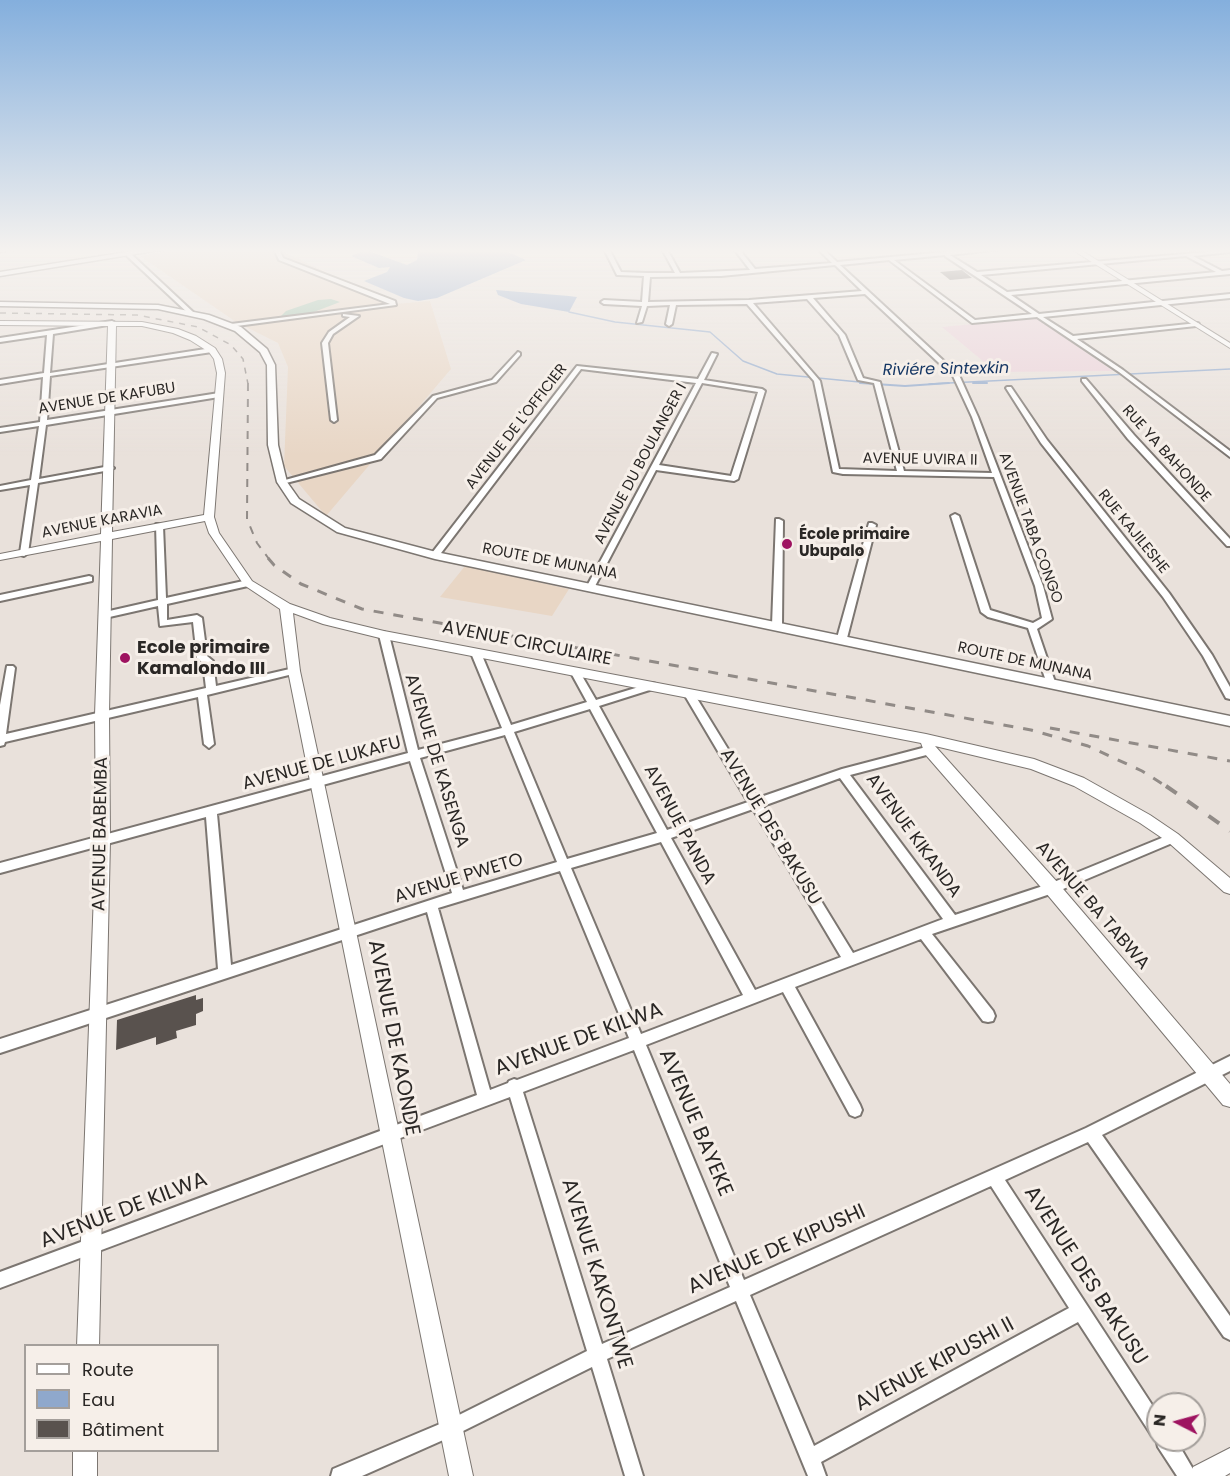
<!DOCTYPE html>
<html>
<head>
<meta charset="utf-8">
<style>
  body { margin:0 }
  #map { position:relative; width:1230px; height:1476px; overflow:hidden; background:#e9e1db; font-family:Poppins,sans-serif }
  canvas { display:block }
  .legend { position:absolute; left:24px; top:1344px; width:195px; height:108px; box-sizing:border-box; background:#f6efe9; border:2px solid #a49f9b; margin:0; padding:8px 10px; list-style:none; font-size:18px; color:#2a2725 }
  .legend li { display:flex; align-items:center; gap:12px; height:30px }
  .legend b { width:30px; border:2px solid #a49f9b }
  .north { position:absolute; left:1146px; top:1392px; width:60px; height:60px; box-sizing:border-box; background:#f6efe9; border:2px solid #a49f9b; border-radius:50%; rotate:276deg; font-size:16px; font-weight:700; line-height:24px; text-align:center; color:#2a2725 }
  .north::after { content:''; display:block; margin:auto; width:21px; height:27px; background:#9e1360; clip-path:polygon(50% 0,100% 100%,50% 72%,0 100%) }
</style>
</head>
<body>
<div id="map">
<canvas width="1230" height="1476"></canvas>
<ul class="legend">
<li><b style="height:8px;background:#fff"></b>Route</li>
<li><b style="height:16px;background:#8fa8cc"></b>Eau</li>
<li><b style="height:16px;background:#59524e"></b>Bâtiment</li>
</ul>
<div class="north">N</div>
</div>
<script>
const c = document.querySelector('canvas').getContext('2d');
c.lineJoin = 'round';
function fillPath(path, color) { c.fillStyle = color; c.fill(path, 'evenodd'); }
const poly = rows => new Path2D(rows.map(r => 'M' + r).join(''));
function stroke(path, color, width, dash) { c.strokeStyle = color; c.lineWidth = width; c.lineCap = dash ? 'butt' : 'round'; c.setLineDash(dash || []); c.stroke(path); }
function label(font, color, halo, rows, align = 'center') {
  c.font = font + ' Poppins,sans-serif'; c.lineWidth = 6; c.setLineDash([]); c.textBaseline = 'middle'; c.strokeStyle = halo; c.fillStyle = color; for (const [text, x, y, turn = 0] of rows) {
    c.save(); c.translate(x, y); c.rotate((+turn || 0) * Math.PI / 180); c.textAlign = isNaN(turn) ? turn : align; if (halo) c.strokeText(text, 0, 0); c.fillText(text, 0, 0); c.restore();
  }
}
const industrial = poly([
  [177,249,277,249,394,304,430,301,451,369,326,516,284,466,288,367,278,343,236,322,140,256],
  [465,566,569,589,552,616,440,597]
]);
const education = poly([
  [1036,318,1113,371,996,372,942,327]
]);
const green = poly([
  [331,299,340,302,306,315,279,318,286,311,318,300]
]);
const water = poly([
  [501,249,526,260,437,298,418,301,404,298,364,281,387,272,390,267,379,268,351,256,366,250,407,265,417,260,418,252,425,250],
  [496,290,569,296,577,297,569,312,521,304,498,295]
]);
const streamFar1 = poly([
  [569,312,615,322,710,332,743,361,777,374,880,384],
  [929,384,1230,369]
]);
const stream = poly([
  [860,383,905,386,949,383],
  [973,383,987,383]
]);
const building = poly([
  [962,270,972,278,950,280,940,272],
  [196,995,196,1000,203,998,203,1011,196,1014,196,1025,176,1031,177,1038,156,1045,156,1037,116,1050,117,1020]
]);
const minor = poly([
  [274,249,279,249,283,258,395,301,396,305,229,327,229,325,231,324,390,304,279,260,274,249],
  [604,249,609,249,621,272,647,273,675,273,662,249,667,249,680,273,750,270,734,249,739,249,755,269,832,263,818,249,823,249,837,262,977,249,1001,249,950,255,977,272,1230,250,1230,252,1193,256,1222,271,1230,270,1230,274,1011,295,1039,314,1230,294,1230,298,1043,317,1073,336,1198,323,1199,324,1196,326,1077,339,1123,370,1230,451,1230,457,1119,372,1037,317,972,323,889,260,840,265,959,375,978,417,1043,586,1052,619,1037,629,1055,682,1053,684,1047,684,1028,628,988,617,981,612,951,516,955,514,959,516,990,610,1033,623,1042,618,1035,586,994,477,843,474,833,472,814,381,747,304,676,305,672,324,669,326,666,324,670,305,647,306,642,322,637,323,642,306,604,304,601,302,604,300,642,302,644,276,617,275,604,249],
  [945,255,945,256,1032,314,975,320,894,260,945,255],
  [1186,256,1216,272,1007,292,981,275,1186,256],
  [835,265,862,291,749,300,648,302,650,277,721,276,835,265],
  [865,294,953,376,972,417,992,473,904,471,880,382,863,378,845,335,813,298,865,294],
  [807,299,839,335,858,380,874,383,897,471,839,469,820,381,753,303,807,299],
  [127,254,131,254,193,312,193,314,189,314,127,256,127,254],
  [343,314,359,316,333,334,328,343,337,420,334,422,331,420,322,343,329,332,350,317,343,316,343,314],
  [112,321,114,322,114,324,53,334,50,373,212,348,215,350,212,352,50,376,47,420,219,393,222,395,219,397,46,425,39,479,110,466,114,468,110,470,38,483,28,553,24,556,21,555,20,553,30,485,0,490,0,486,31,480,39,426,0,432,0,428,40,422,43,377,0,384,0,380,44,373,47,335,0,342,0,338,112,321],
  [518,352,520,353,520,355,496,382,437,398,381,459,282,484,278,482,375,455,433,396,492,380,518,352],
  [712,353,717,354,704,380,762,389,765,391,738,479,734,481,656,470,594,588,588,588,587,586,696,383,581,369,438,557,432,557,432,553,577,366,698,379,712,353],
  [702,383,758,392,731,476,659,465,702,383],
  [1082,379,1086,379,1134,435,1230,539,1230,546,1227,546,1128,439,1082,381,1082,379],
  [1007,387,1011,387,1047,440,1169,593,1212,655,1230,687,1230,699,1226,698,1203,656,1163,597,1041,443,1006,388,1007,387],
  [776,519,779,519,783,521,782,625,777,628,772,625,776,519],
  [869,523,872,523,876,525,847,638,842,641,837,638,869,523],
  [156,524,159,524,163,526,166,598,248,580,252,583,248,586,167,604,167,620,197,615,202,618,207,656,213,661,216,686,294,668,299,671,297,673,207,695,214,744,209,748,204,744,198,697,5,742,4,745,0,746,0,705,7,666,13,666,15,668,6,734,206,688,203,663,197,658,193,622,160,626,158,606,105,618,100,615,105,612,158,600,156,524],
  [89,576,92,577,92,581,0,601,0,595,89,576],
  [384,632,389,635,418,750,502,728,471,653,473,651,479,651,481,653,511,725,587,702,570,671,572,669,578,669,596,700,652,683,656,684,657,686,656,688,599,706,667,830,748,802,684,694,685,692,693,692,758,798,842,769,930,746,934,747,935,750,934,753,850,775,955,915,1049,884,1169,835,1173,833,1177,835,1179,838,1177,841,1056,892,932,934,993,1011,995,1016,993,1021,988,1022,983,1021,921,939,795,987,860,1105,862,1110,860,1115,855,1117,850,1115,783,992,646,1045,744,1280,1086,1128,1230,1056,1230,1071,1102,1135,1230,1316,1230,1340,1224,1337,1088,1142,1005,1180,1158,1414,1158,1440,1176,1440,1197,1476,1177,1476,1158,1447,1156,1439,1152,1436,1078,1322,821,1462,826,1476,808,1476,736,1301,607,1359,643,1476,625,1476,592,1367,459,1433,362,1476,331,1476,333,1469,447,1421,587,1351,510,1097,0,1288,0,1272,477,1095,427,912,0,1053,0,1039,218,969,206,817,0,873,0,863,408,753,379,635,384,632],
  [590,709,657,833,567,859,514,732,590,709],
  [505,735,557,862,463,890,420,758,505,735],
  [410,761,452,893,231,965,217,814,410,761],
  [840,778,943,919,853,953,763,806,840,778],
  [753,809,841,957,755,990,671,838,753,809],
  [661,842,743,995,641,1034,571,868,661,842],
  [560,871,629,1038,517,1080,514,1079,509,1081,508,1083,490,1090,438,908,560,871],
  [634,1050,730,1287,602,1344,523,1092,634,1050],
  [991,1186,1069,1308,814,1446,750,1295,991,1186]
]);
const tertiary = poly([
  [1071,249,1079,249,1230,343,1230,348,1071,249],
  [0,321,142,322,178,329,196,336,215,348,222,359,225,373,214,517,219,533,252,581,290,604,330,618,384,631,926,734,1034,759,1084,778,1150,815,1178,834,1230,878,1230,894,1224,892,1168,842,1140,823,1074,786,1031,769,935,746,1058,883,1230,1084,1230,1107,1223,1105,1046,893,925,754,921,743,384,639,323,624,293,613,300,671,473,1476,449,1476,288,671,280,609,244,585,209,533,205,521,112,539,109,715,110,840,99,1346,77,1346,96,840,95,715,101,541,0,560,0,554,101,534,108,326,0,325,0,321],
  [116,326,142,326,173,333,190,340,209,352,214,359,217,373,204,515,112,532,116,326],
  [1230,1448,1230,1473,1225,1476,1190,1476,1193,1467,1230,1448],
  [73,1450,97,1450,97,1476,73,1476,73,1450]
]);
const secondary = poly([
  [146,249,166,249,0,276,0,272,146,249],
  [0,302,158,305,209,315,241,327,267,349,275,365,278,445,287,482,299,499,345,528,436,552,1230,716,1230,726,435,559,337,532,291,503,277,482,268,445,267,365,260,352,235,331,204,319,158,309,0,306,0,302]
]);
const railFar3 = poly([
  [0,253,24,249],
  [0,313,137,315,198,327,231,345,243,359,248,384]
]);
const railFar2 = poly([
  [248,383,247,519,257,543,269,559]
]);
const railFar1 = poly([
  [268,558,274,565,301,584,362,609,1031,730,1088,746,1142,771,1169,788],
  [1050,728,1230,761]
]);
const rail = poly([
  [1166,786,1230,831]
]);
const markers = [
  [787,544,6,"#9e1360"],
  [125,658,6,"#9e1360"]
];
const farStreetnames = [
  ["AVENUE DE KAFUBU",107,399,-9],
  ["AVENUE DE L'OFFICIER",517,427,-52],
  ["RUE YA BAHONDE",1166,454,48],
  ["AVENUE UVIRA II",920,460,1],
  ["AVENUE DU BOULANGER I",641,464,-62],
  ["AVENUE KARAVIA",102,522,-11],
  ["AVENUE TABA CONGO",1030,528,70],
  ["RUE KAJILESHE",1133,532,51],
  ["ROUTE DE MUNANA",550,562,11],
  ["ROUTE DE MUNANA",1025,662,12]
];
const farPoinames = [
  ["École primaire",799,535],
  ["Ubupalo",799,552]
];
const farWaternames = [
  ["Riviére Sintexkin",946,370,-1]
];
const streetNames = [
  ["AVENUE CIRCULAIRE",527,644,11],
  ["AVENUE DE KASENGA",436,761,73],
  ["AVENUE DE LUKAFU",322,764,-15],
  ["AVENUE PANDA",679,825,62],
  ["AVENUE DES BAKUSU",770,827,59],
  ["AVENUE BABEMBA",101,834,-89],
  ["AVENUE KIKANDA",913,836,54],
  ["AVENUE PWETO",459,879,-17],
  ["AVENUE BA TABWA",1092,906,49]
];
const poiNames = [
  ["Ecole primaire",137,648],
  ["Kamalondo III",137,669]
];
const nearStreetnames = [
  ["AVENUE DE KAONDE",393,1038,79],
  ["AVENUE DE KILWA",579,1040,-20],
  ["AVENUE BAYEKE",695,1123,67],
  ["AVENUE DE KILWA",124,1211,-21],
  ["AVENUE DE KIPUSHI",777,1250,-24],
  ["AVENUE KAKONTWE",596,1274,73],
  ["AVENUE DES BAKUSU",1085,1276,57],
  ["AVENUE KIPUSHI II",935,1365,-28]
];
fillPath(industrial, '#e8d6c5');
fillPath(education, '#ebd1d9');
fillPath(green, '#99bfa8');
fillPath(water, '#8fa8cc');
stroke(streamFar1, '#8fa8cc', 1.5);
stroke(stream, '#8fa8cc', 2);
fillPath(building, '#59524e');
stroke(minor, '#7c7671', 4);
stroke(tertiary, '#7c7671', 2);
stroke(secondary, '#7c7671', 3);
fillPath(minor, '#fff');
fillPath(tertiary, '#fff');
fillPath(secondary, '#fff');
stroke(railFar3, '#918b87', 1.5, [6, 6]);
stroke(railFar2, '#918b87', 2, [8, 8]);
stroke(railFar1, '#918b87', 3, [10, 10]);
stroke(rail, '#918b87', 4, [13, 13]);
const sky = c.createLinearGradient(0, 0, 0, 456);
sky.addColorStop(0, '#84afdd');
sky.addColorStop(0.55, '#f5f2ef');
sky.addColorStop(1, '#f5f2ef00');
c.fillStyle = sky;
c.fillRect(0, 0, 1230, 456);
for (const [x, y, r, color] of markers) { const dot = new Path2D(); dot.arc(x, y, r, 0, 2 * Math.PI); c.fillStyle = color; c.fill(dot); stroke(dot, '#f6efe9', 2); }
label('15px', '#2a2725', '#f6efe9', farStreetnames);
label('bold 15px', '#2a2725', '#f6efe9', farPoinames, 'left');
label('italic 16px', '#163764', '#f6efe9', farWaternames);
label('18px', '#2a2725', '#f6efe9', streetNames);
label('bold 18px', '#2a2725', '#f6efe9', poiNames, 'left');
label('21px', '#2a2725', '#f6efe9', nearStreetnames);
</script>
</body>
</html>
